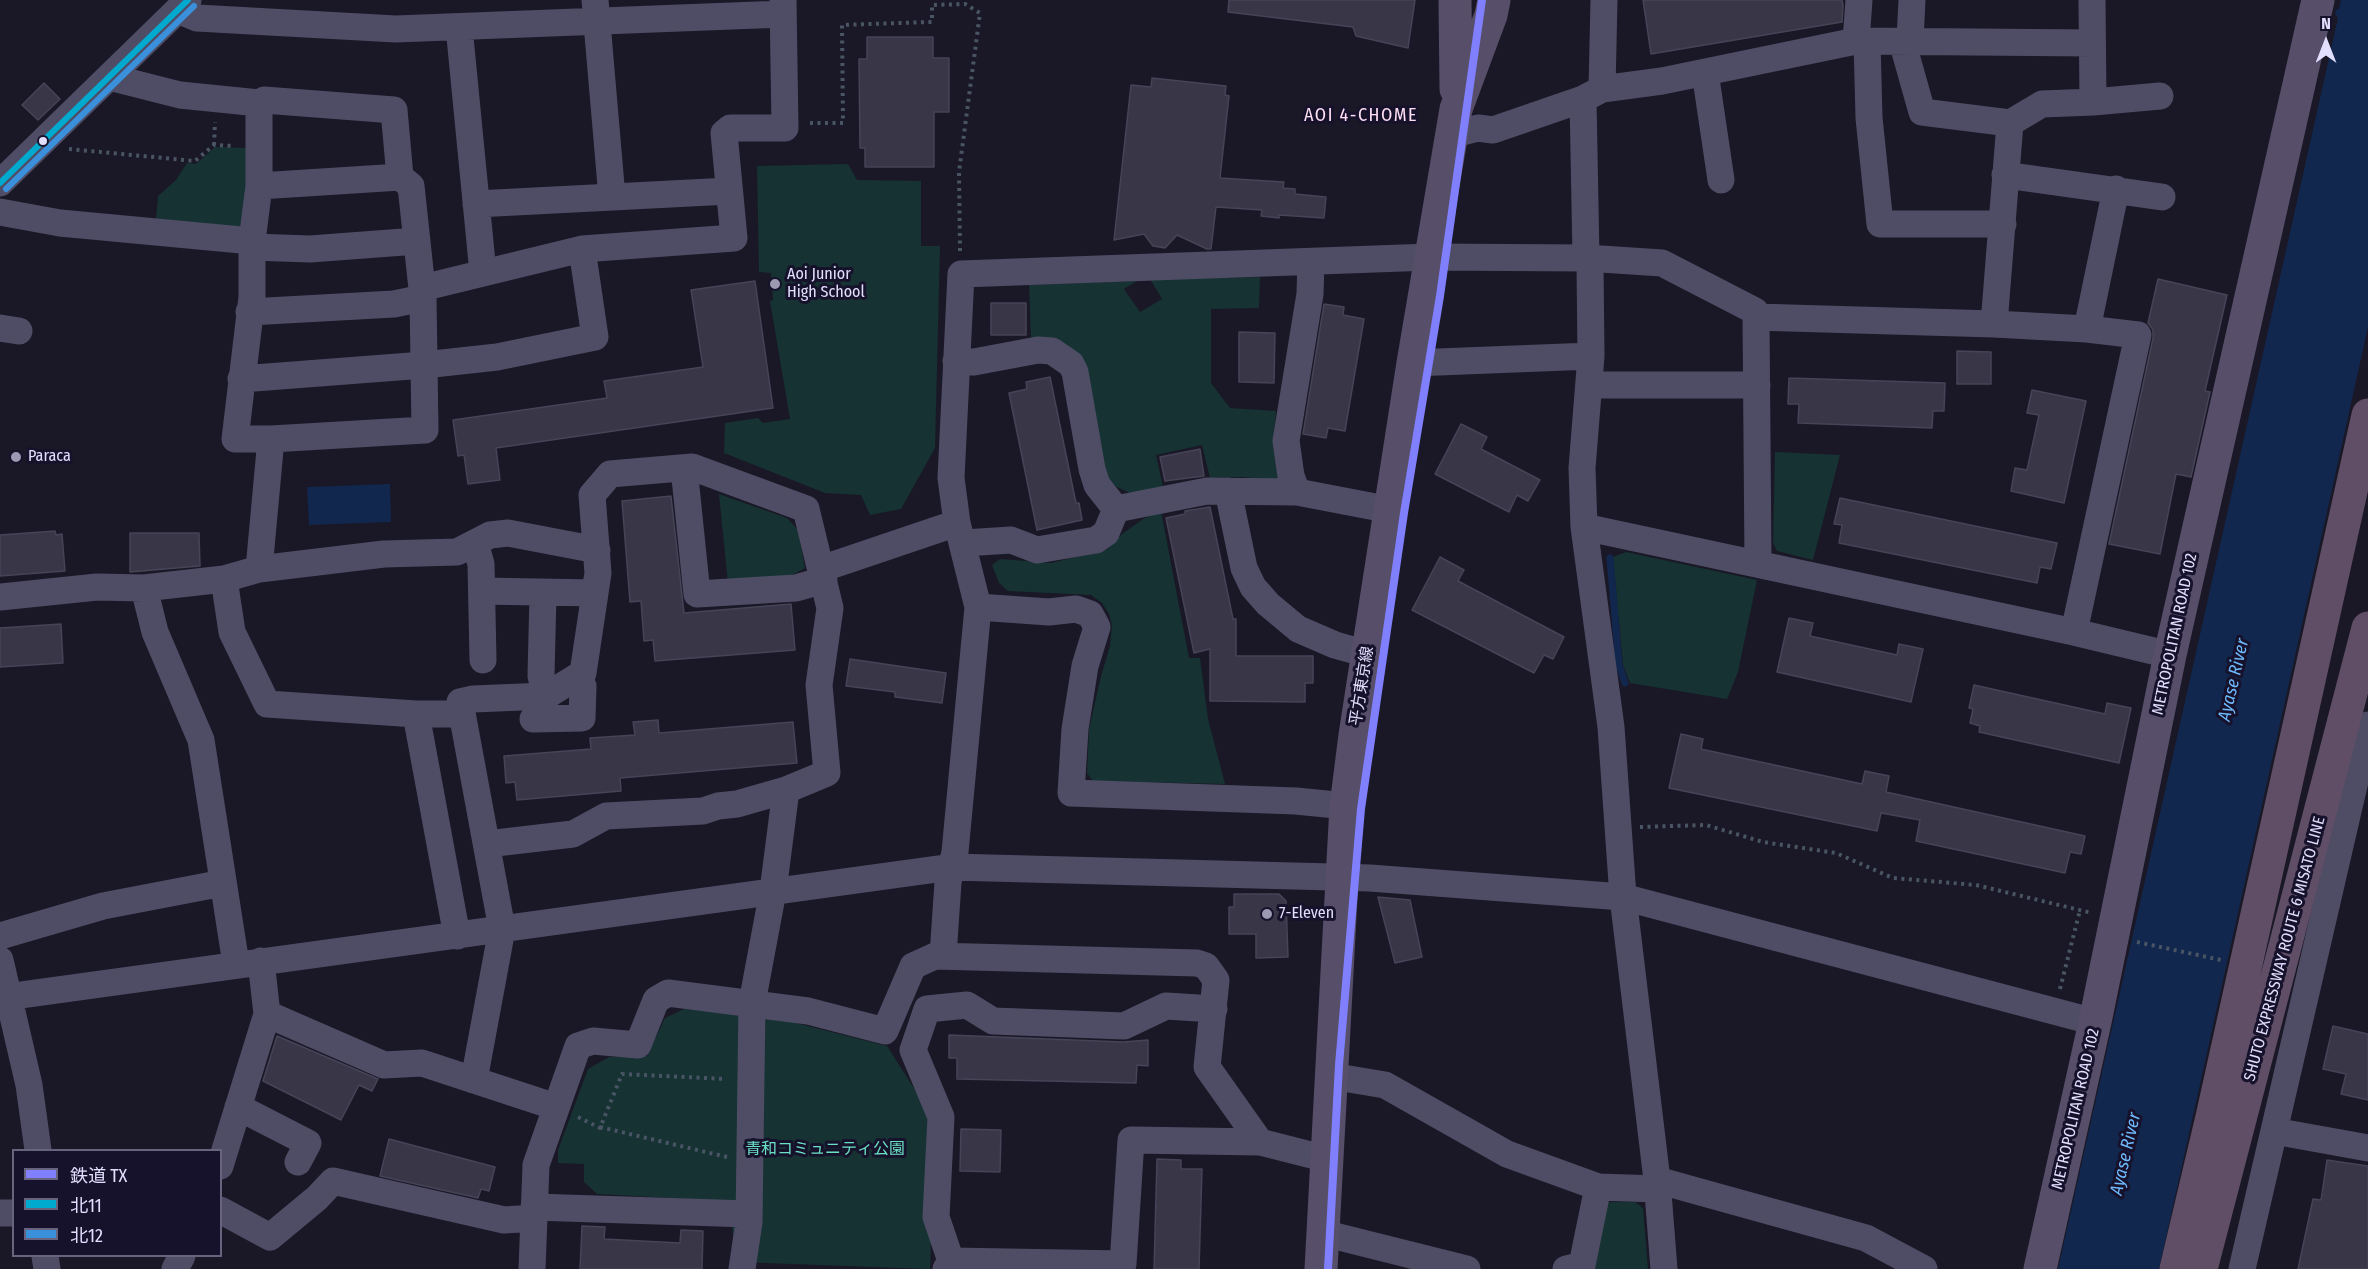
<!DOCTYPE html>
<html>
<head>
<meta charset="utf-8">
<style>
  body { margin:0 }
  #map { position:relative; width:2368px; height:1269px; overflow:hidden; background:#1a1826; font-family:"Fira Sans Condensed","Noto Sans JP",sans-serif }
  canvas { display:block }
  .legend { position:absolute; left:12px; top:1149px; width:210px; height:108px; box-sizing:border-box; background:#17122c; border:2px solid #686480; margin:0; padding:8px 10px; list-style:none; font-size:18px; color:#e2defe }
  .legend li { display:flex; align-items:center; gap:12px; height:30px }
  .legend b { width:30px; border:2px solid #686480 }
  .north { position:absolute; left:2296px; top:12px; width:60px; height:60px; -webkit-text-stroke:4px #17122c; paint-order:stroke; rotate:0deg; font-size:16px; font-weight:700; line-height:24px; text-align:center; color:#e2defe }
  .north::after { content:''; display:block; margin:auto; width:21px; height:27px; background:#e2defe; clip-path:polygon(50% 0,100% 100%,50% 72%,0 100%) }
</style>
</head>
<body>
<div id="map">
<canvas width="2368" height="1269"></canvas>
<ul class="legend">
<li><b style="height:8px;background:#8080ff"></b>鉄道 TX</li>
<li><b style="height:8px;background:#00a9ce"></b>北11</li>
<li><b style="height:8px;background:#3a90db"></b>北12</li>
</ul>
<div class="north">N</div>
</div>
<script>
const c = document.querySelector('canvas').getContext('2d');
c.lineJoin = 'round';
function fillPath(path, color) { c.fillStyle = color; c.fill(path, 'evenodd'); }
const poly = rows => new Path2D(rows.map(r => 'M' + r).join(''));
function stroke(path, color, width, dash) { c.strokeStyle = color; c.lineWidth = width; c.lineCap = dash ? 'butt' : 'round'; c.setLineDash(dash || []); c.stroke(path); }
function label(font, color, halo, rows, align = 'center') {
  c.font = font + ' "Fira Sans Condensed","Noto Sans JP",sans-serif'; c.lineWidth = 6; c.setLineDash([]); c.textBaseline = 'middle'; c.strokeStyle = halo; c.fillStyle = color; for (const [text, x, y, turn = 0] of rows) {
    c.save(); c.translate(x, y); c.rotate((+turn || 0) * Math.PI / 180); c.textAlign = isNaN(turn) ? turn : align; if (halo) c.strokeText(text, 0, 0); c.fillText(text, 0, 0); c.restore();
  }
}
const green = poly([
  [215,147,250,148,247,219,237,229,156,219,158,196,176,180,187,163,196,164],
  [848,164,857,180,921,181,921,246,940,246,935,448,901,509,870,515,861,495,825,493,724,453,725,423,758,418,763,423,790,419,770,301,773,300,771,273,759,272,757,166],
  [1260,277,1259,308,1211,309,1211,383,1230,408,1276,411,1273,445,1280,475,1276,480,1242,477,1210,478,1202,445,1156,455,1163,487,1132,494,1115,486,1109,480,1101,462,1083,363,1031,338,1029,285,1137,281,1124,289,1140,312,1162,299,1150,279],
  [1775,452,1840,455,1813,560,1777,551,1773,543],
  [719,494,787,518,798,530,805,568,785,579,728,583],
  [1161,511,1189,658,1200,658,1208,719,1225,784,1093,781,1087,773,1089,730,1101,676,1110,646,1112,625,1109,614,1102,603,1091,595,1008,591,999,583,992,565,1000,559,1051,563,1108,549,1122,534,1143,519],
  [1626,552,1757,580,1738,672,1727,699,1630,683,1623,665,1613,557],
  [684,1009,772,1017,887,1046,935,1121,930,1269,736,1262,729,1201,597,1194,584,1182,584,1164,558,1163,558,1150,588,1069,609,1057,647,1056,665,1018],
  [1610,1202,1635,1202,1643,1208,1648,1269,1591,1269,1604,1206]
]);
const water = poly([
  [2341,0,2368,0,2368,327,2159,1269,2058,1269,2338,18,2335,14,2336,10,2339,9],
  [390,484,391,522,309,525,307,487]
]);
const stream = poly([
  [1610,558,1619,665,1625,683]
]);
const building = poly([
  [1229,0,1415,0,1408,48,1356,36,1353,27,1228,12,1229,0],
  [1643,0,1842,0,1843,5,1842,22,1651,54,1643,0],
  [867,37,933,37,933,58,949,58,949,112,934,112,934,167,865,167,865,148,860,148,859,59,867,59,867,37],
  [1152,78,1226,86,1225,95,1229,96,1220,178,1284,182,1283,188,1295,189,1295,194,1326,197,1324,218,1279,215,1279,218,1261,216,1262,210,1216,207,1211,249,1207,249,1177,235,1165,248,1153,246,1144,234,1114,240,1131,85,1151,87,1152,78],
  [44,83,60,99,38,120,22,105,44,83],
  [2158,279,2227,295,2205,391,2210,392,2191,477,2176,474,2160,554,2109,544,2153,338,2153,330,2148,323,2158,279],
  [755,281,773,408,496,448,500,480,468,484,464,455,458,456,453,420,607,398,604,381,703,367,691,290,755,281],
  [991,303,1026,303,1026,335,991,335,991,303],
  [1324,304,1344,307,1343,315,1364,319,1345,431,1328,428,1326,438,1303,434,1324,304],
  [1239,332,1275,333,1274,383,1239,382,1239,332],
  [1957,351,1991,352,1991,384,1957,384,1957,351],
  [1050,377,1076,503,1079,503,1082,520,1037,530,1009,393,1027,389,1026,382,1050,377],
  [1789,378,1945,383,1944,411,1933,411,1932,428,1798,423,1799,404,1788,404,1789,378],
  [2032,390,2086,401,2064,503,2011,491,2015,468,2027,470,2039,415,2027,413,2032,390],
  [1461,424,1487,437,1481,449,1540,480,1528,501,1517,495,1509,512,1435,474,1461,424],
  [1200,449,1204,476,1165,481,1160,457,1200,449],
  [671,496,684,613,791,604,795,650,655,661,653,640,644,641,641,601,630,602,622,501,671,496],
  [1840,498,2057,543,2051,569,2040,567,2037,583,1839,543,1842,525,1834,524,1840,498],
  [1210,507,1233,619,1236,619,1236,656,1313,656,1313,683,1305,683,1305,702,1210,701,1210,649,1194,653,1166,518,1185,514,1185,511,1210,507],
  [55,531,56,535,62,534,65,571,0,576,0,535,55,531],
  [130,533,199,533,200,566,130,572,130,533],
  [1440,557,1464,570,1458,581,1564,637,1553,659,1544,655,1534,673,1412,610,1440,557],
  [1789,618,1813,623,1810,636,1897,655,1899,644,1923,649,1911,702,1777,672,1789,618],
  [61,624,63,663,0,667,0,628,61,624],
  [850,659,946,673,942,703,895,697,895,692,846,686,850,659],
  [1974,685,2105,714,2107,703,2131,708,2119,763,1979,732,1980,726,1970,723,1973,709,1969,708,1974,685],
  [658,720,659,733,793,722,797,763,620,778,621,791,517,800,515,782,506,783,504,756,591,749,590,738,635,735,633,722,658,720],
  [1681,734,1703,739,1701,749,1862,784,1865,771,1889,776,1886,792,2085,836,2081,854,2070,852,2065,873,1916,841,1920,820,1881,813,1877,831,1669,788,1681,734],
  [1234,894,1279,894,1286,901,1288,957,1256,958,1256,934,1229,934,1229,907,1234,907,1234,894],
  [1378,897,1410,900,1422,957,1395,963,1378,897],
  [2333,1026,2368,1034,2368,1100,2341,1094,2346,1074,2323,1069,2333,1026],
  [949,1035,1123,1042,1148,1040,1148,1066,1137,1065,1136,1083,957,1079,957,1058,949,1058,949,1035],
  [277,1036,378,1079,372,1091,359,1085,341,1120,263,1081,277,1036],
  [961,1129,1001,1130,1000,1172,960,1171,961,1129],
  [389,1139,495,1167,489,1191,481,1189,478,1198,380,1176,389,1139],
  [1157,1159,1181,1160,1181,1169,1202,1169,1199,1269,1154,1269,1157,1159],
  [2327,1160,2368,1166,2368,1269,2298,1269,2313,1199,2321,1200,2327,1160],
  [582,1226,605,1227,604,1239,680,1243,681,1230,703,1231,702,1269,580,1269,582,1226]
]);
const path = poly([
  [810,123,843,123,842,25,932,22,932,5,965,4,980,13,959,172,960,251],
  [214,145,215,122],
  [69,149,195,161,214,145,235,146],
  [1640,827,1706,825,1763,842,1836,853,1893,878,1976,885,2092,913],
  [2137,942,2221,960],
  [2060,989,2080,910],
  [578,1117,600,1128,622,1074,726,1079],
  [600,1127,727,1157]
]);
const minor = poly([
  [595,0,612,197],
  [178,10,197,18,396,29,783,14],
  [459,27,483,273],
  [1910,40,1912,0],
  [1856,41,1859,0],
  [1867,41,1869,118,1880,224,2003,224],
  [1902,41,1922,112,2010,123],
  [1705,72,1721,180],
  [109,77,180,95,259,103,259,186,252,241,252,297,235,439,271,439,259,569],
  [1602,89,1604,0],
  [1583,99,1586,258,1590,264,1591,356,1582,468,1584,527,1611,727,1623,897,1657,1180,1664,1269],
  [2093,102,2160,96],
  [259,103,264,100,394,110,400,177,411,186,423,298,425,430,271,439],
  [1451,135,1478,128,1493,130,1583,99,1602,89,1662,81,1856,41,2092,43],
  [2005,175,2162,197],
  [0,183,188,0],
  [259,186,400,177],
  [476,204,729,191],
  [0,212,60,223,252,241],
  [252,247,310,249,417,241],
  [422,288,582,249,734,238,724,133,730,128,785,128,783,0],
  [249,312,394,304,423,298],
  [1994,324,2010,123,2042,104,2093,102,2092,0],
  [0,328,19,331],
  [2087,329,2116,189],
  [956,361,974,362,1038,350,1052,351,1071,364,1075,372,1092,469,1097,485,1116,509],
  [1413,363,1591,356],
  [241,379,424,365,497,357,595,337,582,249],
  [1589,385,1757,385],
  [684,468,697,594,796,588,824,580],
  [1228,491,1244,568,1253,587,1268,604,1298,629,1335,645,1367,654],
  [1297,492,1291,476,1286,441,1310,294,1311,262],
  [1584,527,2074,632,2170,655],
  [475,543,481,564,483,660],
  [964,543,1011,540,1037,550,1096,540,1106,533,1116,509,1207,491,1297,492,1391,510],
  [1758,563,1756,317,1994,324,2087,329,2138,335,2074,632],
  [821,569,957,523],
  [224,579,232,632,267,704,416,714,462,714],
  [144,588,155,632,201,740,236,964],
  [482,591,595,593],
  [543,593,541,676,546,696],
  [0,597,97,587,144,588,224,579,259,569,384,554,457,552,490,535,508,533,597,550],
  [978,607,1049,612,1076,609,1090,614,1097,627,1085,666,1075,729,1071,793,1296,801,1346,806],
  [416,714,457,936],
  [533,719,582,718,583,686,578,677],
  [0,936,103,906,223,883],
  [943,956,948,882,955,852,978,607,957,523,951,478,961,274,1430,257,1586,258,1662,263,1755,311,1756,317],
  [0,960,29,1085,38,1150],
  [0,998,952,867,1370,878,1623,897,2095,1022],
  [267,1014,384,1065,422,1063,556,1107],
  [1331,1076,1385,1085,1507,1154,1598,1187,1658,1189],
  [474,1080,502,929,460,702,473,699,546,696,583,673,598,573,592,495,610,474,692,467,806,509,830,608,819,685,827,773,786,790,737,804,718,806,703,811,606,816,573,834,487,844],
  [238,1107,308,1143,298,1162],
  [2274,1131,2368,1148],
  [220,1166,267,1014,261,961],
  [1657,1180,1866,1238,1924,1269],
  [534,1207,749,1214],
  [220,1210,270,1237,317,1198,333,1181,504,1220,534,1218],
  [0,1213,14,1213],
  [1323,1233,1467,1269],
  [45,1256,47,1269],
  [951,1261,936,1217,941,1117,913,1050,927,1009,967,1005,993,1021,1124,1026,1166,1006,1214,1009],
  [175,1269,182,1256],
  [532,1269,536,1165,578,1046,593,1041,638,1045,656,1000,668,993,808,1011,885,1031,913,966,935,956,1197,963,1206,966,1216,980,1207,1067,1260,1142,1327,1159],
  [742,1269,749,1222,752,1003,773,891,786,790],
  [946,1269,951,1261,1123,1264,1131,1140,1260,1142],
  [1566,1269,1582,1265,1598,1187],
  [2242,1269,2368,725]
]);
const major = poly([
  [1455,0,1456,89],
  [1321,1269,1346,806,1355,735,1413,363,1456,109,1491,15,1494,0],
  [2040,1269,2095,1022,2170,655,2318,0]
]);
const highway = poly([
  [2176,1269,2212,1117,2368,415],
  [2201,1269,2368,628]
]);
const bus1 = poly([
  [0,183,188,0]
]);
const bus2 = poly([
  [6,189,194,6]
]);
const rail1 = poly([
  [1328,1269,1339,1065,1361,809,1404,513,1440,296,1482,0]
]);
const markers = [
  [43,141,5,"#e2defe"],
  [775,284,6,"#9c99b2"],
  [16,457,6,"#9c99b2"],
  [1267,914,6,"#9c99b2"]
];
const poiNames = [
  ["Aoi Junior",787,275],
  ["High School",787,293],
  ["Paraca",28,457],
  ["7-Eleven",1279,914]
];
const streetNames = [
  ["METROPOLITAN ROAD 102",2175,634,-78],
  ["平方東京線",1362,686,-81],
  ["SHUTO EXPRESSWAY ROUTE 6 MISATO LINE",2285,949,-75],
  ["METROPOLITAN ROAD 102",2076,1109,-77]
];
const parkNames = [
  ["青和コミュニティ公園",825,1150]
];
const neighbourhoodNames = [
  ["AOI 4-CHOME",1361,116]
];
const waterNames = [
  ["Ayase River",2234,680,-77],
  ["Ayase River",2126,1154,-77]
];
fillPath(green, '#163233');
fillPath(water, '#12274d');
stroke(stream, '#12274d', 7);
fillPath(building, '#393747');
stroke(building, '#474358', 1.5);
stroke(path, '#495564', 4, [3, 4.5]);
stroke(minor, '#4f4d66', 27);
stroke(major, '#574e6a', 33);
stroke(highway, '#5f4e65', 33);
stroke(bus1, '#00a9ce', 6);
stroke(bus2, '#3a90db', 6);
stroke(rail1, '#8080ff', 8);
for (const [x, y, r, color] of markers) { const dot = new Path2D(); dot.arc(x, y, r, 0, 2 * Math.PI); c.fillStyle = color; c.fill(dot); stroke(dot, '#17122c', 2); }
label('16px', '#e2defe', '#17122c', poiNames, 'left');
label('16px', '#e2defe', '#17122c', streetNames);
label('16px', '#69dfc3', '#17122c', parkNames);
c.letterSpacing = '1.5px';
label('18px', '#fedff3', '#17122c', neighbourhoodNames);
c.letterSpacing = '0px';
label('italic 18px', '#6eb9fc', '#17122c', waterNames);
</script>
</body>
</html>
